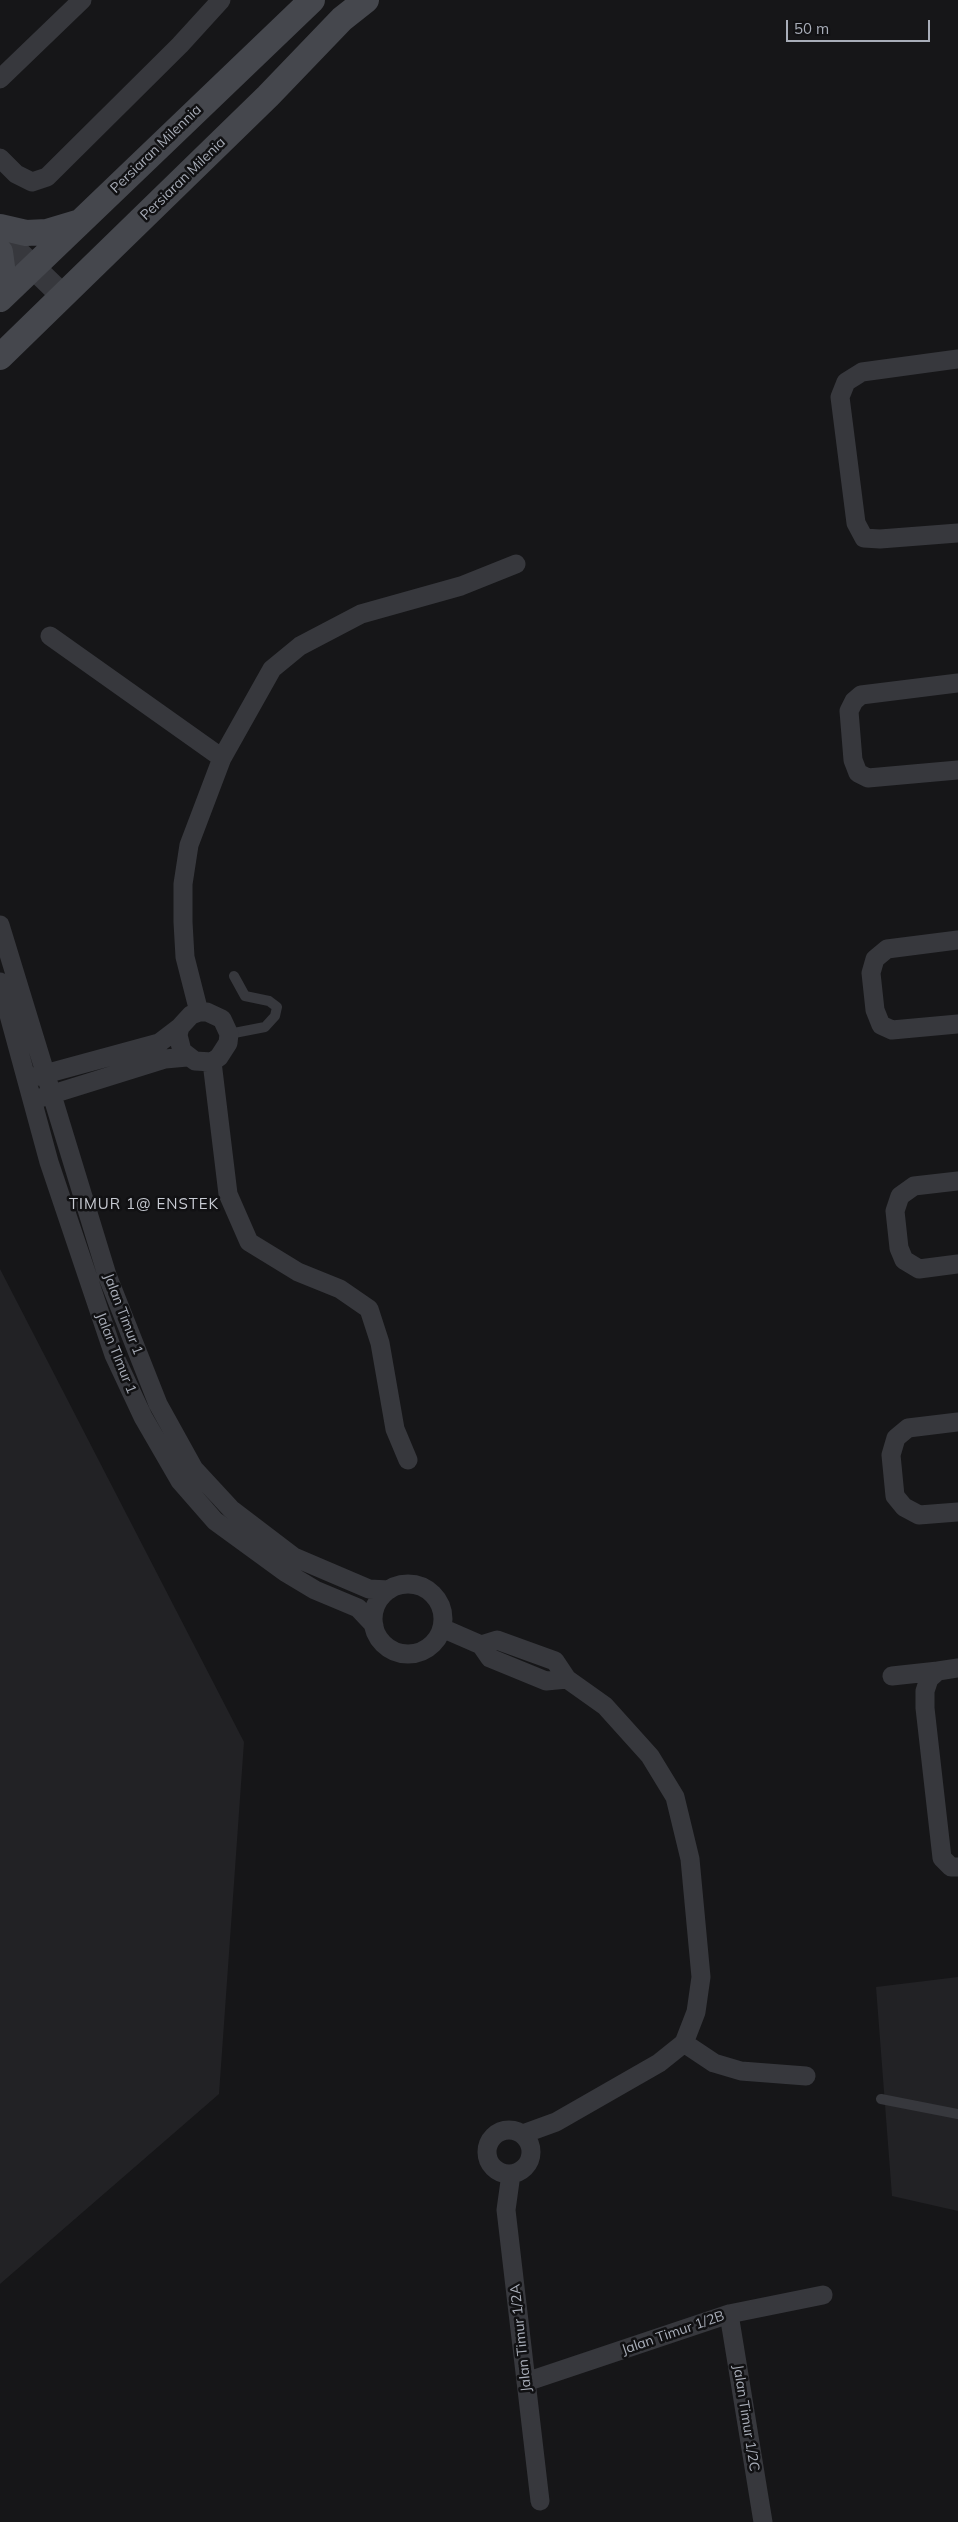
<!DOCTYPE html>
<html>
<head>
<meta charset="utf-8">
<style>
  body { margin:0 }
  #map { position:relative; width:958px; height:2522px; overflow:hidden; background:#161618; font-family:Mulish,sans-serif }
  canvas { display:block }
  .scale { position:absolute; left:786px; top:20px; width:144px; height:22px; box-sizing:border-box; border:2px solid #a8adb8; border-top:0; padding-left:6px; font-size:15px; line-height:18px; white-space:nowrap; color:#a8adb8; -webkit-text-stroke:4px #111113; paint-order:stroke }
</style>
</head>
<body>
<div id="map">
<canvas width="958" height="2522"></canvas>
<div class="scale">50 m</div>
</div>
<script>
const c = document.querySelector('canvas').getContext('2d');
c.lineJoin = 'round';
function fillPath(path, color) { c.fillStyle = color; c.fill(path, 'evenodd'); }
const poly = rows => new Path2D(rows.map(r => 'M' + r).join(''));
function stroke(path, color, width, dash) { c.strokeStyle = color; c.lineWidth = width; c.lineCap = dash ? 'butt' : 'round'; c.setLineDash(dash || []); c.stroke(path); }
function label(font, color, halo, rows, align = 'center') {
  c.font = font + ' Mulish,sans-serif'; c.lineWidth = 5; c.setLineDash([]); c.textBaseline = 'middle'; c.strokeStyle = halo; c.fillStyle = color; for (const [text, x, y, turn = 0] of rows) {
    c.save(); c.translate(x, y); c.rotate((+turn || 0) * Math.PI / 180); c.textAlign = isNaN(turn) ? turn : align; if (halo) c.strokeText(text, 0, 0); c.fillText(text, 0, 0); c.restore();
  }
}
const built = poly([
  [0,1269,244,1742,219,2094,0,2284],
  [958,1977,958,2211,892,2196,876,1987]
]);
const service = poly([
  [229,1034,265,1027,275,1016,277,1007,269,1001,245,996,234,976],
  [881,2099,958,2114]
]);
const minor = poly([
  [0,79,82,0],
  [0,158,16,174,32,182,47,177,180,45,221,0],
  [958,359,862,372,846,382,840,397,856,523,864,538,880,539,958,533],
  [50,636,222,758],
  [958,683,861,695,854,701,849,711,853,760,858,773,868,778,958,770],
  [0,925,107,1275,158,1404,194,1469,231,1509,294,1557,369,1589,389,1590],
  [958,940,887,949,875,959,871,973,875,1010,881,1025,892,1030,958,1024],
  [0,982,49,1162,114,1355,143,1417,180,1481,215,1521,285,1572,315,1590,358,1608,374,1625],
  [199,1012,185,957,183,922,183,884,189,845,222,758,272,669,300,646,361,614,461,586,516,564],
  [212,1062,228,1194,249,1242,298,1272,340,1289,369,1309,380,1343,395,1429,408,1460],
  [34,1077,159,1043,180,1027,191,1015,199,1012,207,1012,222,1019,229,1034,228,1043,219,1057,212,1062,195,1061,182,1051,178,1035,180,1027],
  [40,1098,165,1059,187,1057],
  [958,1181,914,1186,900,1196,895,1211,899,1248,904,1260,919,1269,958,1264],
  [958,1422,908,1428,896,1438,891,1455,895,1496,904,1507,919,1515,958,1512],
  '373 1619a35 35 0 1 1 70 0a35 35 0 1 1-70 0Z',
  [442,1628,481,1645,490,1658,546,1681,567,1679],
  [481,1645,497,1640,555,1661,567,1679,605,1706,650,1756,675,1797,690,1859,701,1977,696,2012,684,2043,659,2063,556,2122,523,2134],
  [958,1668,938,1671,929,1679,925,1691,925,1708,942,1858,951,1867,958,1867],
  [892,1676,938,1671],
  [684,2043,714,2063,741,2071,806,2076],
  '487 2152a22 22 0 1 1 44 0a22 22 0 1 1-44 0Z',
  [511,2174,506,2210,540,2501],
  [729,2314,763,2522],
  [526,2382,729,2314,823,2295]
]);
const tertiary = poly([
  [0,235,63,296]
]);
const secondary = poly([
  [0,227,26,233,47,232,77,223],
  [0,252,3,274,0,281],
  [0,299,312,0],
  [0,357,268,96,342,19,366,0]
]);
const streetNames = [
  ["Persiaran Milennia",156,149,-44],
  ["Persiaran Milenia",183,179,-44],
  ["Jalan Timur 1",123,1314,69],
  ["Jalan TImur 1",116,1353,68],
  ["Jalan Timur 1/2B",673,2333,-19],
  ["Jalan Timur 1/2A",521,2338,-96],
  ["Jalan Timur 1/2C",746,2418,81]
];
const neighbourhoodNames = [
  ["TIMUR 1@ ENSTEK",144,1204]
];
fillPath(built, '#222225');
stroke(service, '#37383d', 10);
stroke(minor, '#37383d', 19);
stroke(tertiary, '#37383d', 24);
stroke(secondary, '#45474d', 26);
label('14px', '#a8adb8', '#111113', streetNames);
c.letterSpacing = '1px';
label('15px', '#c9ccd4', '#111113', neighbourhoodNames);
c.letterSpacing = '0px';
</script>
</body>
</html>
